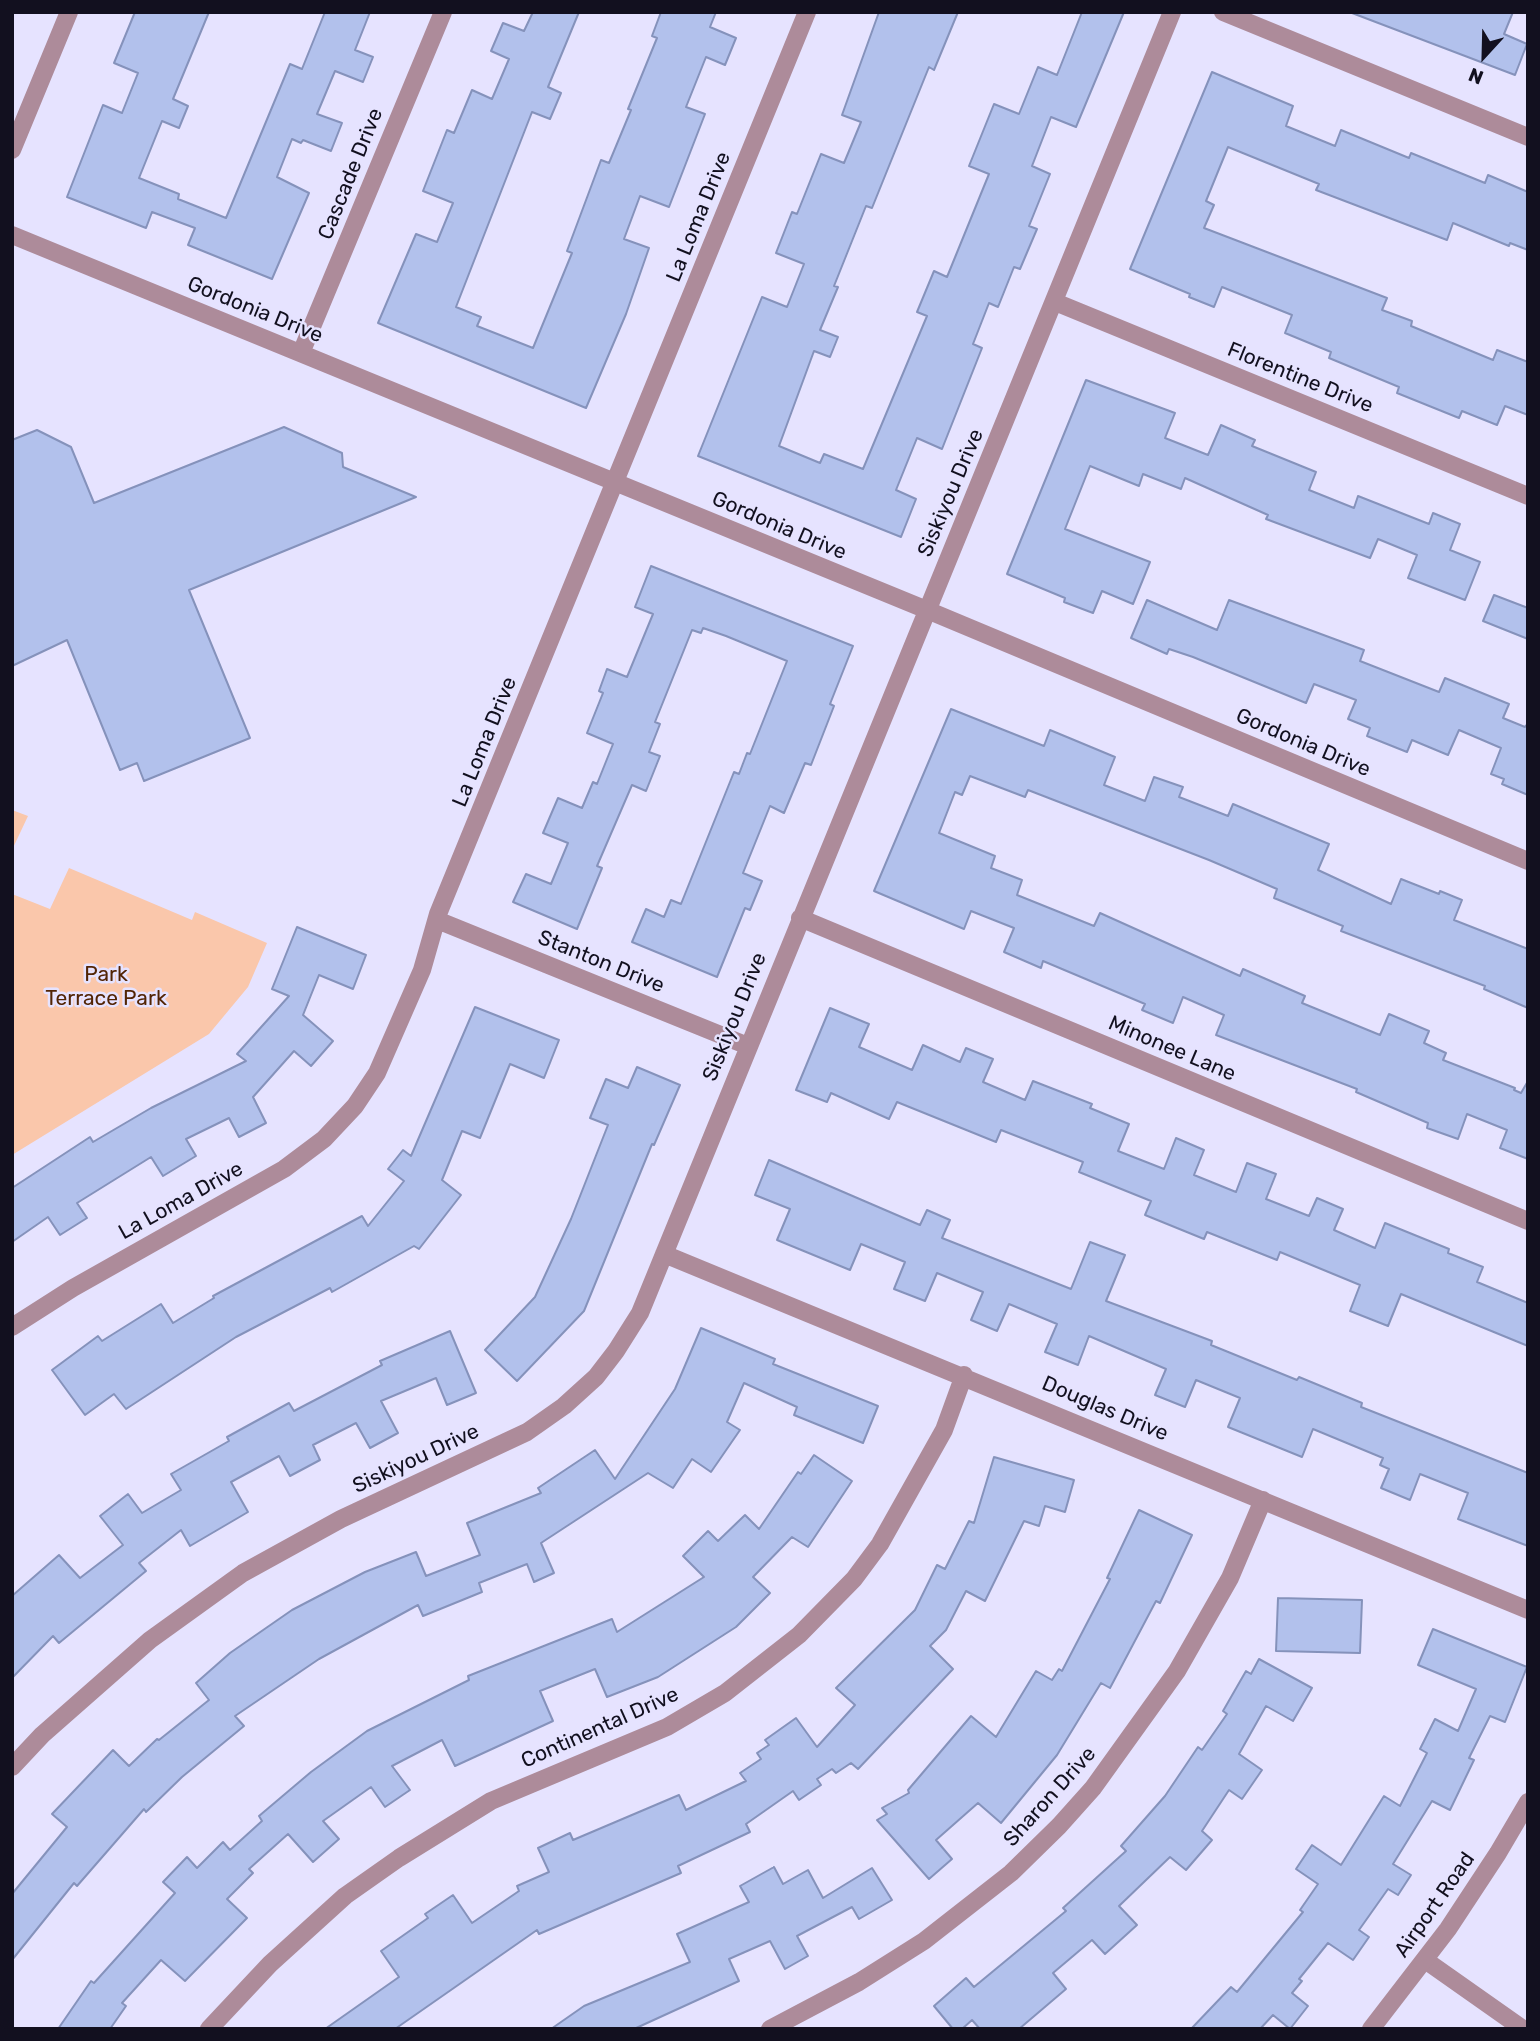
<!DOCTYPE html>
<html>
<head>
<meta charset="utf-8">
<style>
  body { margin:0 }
  #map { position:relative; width:1540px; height:2041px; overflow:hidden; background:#e6e3ff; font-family:Rubik,sans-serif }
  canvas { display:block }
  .frame { position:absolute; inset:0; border:14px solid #12101f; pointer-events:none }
  .north { position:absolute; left:1449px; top:21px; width:70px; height:70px; -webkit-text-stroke:5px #e6e3ff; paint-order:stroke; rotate:202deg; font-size:19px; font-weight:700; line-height:28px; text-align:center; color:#12101f }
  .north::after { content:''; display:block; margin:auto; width:24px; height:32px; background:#12101f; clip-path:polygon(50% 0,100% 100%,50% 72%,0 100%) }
</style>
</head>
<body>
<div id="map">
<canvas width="1540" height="2041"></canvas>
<div class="frame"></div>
<div class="north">N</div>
</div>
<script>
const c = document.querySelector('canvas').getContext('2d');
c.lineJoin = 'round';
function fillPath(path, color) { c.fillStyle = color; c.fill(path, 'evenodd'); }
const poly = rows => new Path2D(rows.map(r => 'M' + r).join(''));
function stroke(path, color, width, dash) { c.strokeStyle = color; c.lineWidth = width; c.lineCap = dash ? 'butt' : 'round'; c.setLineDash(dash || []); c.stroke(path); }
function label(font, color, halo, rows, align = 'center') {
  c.font = font + ' Rubik,sans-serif'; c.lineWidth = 5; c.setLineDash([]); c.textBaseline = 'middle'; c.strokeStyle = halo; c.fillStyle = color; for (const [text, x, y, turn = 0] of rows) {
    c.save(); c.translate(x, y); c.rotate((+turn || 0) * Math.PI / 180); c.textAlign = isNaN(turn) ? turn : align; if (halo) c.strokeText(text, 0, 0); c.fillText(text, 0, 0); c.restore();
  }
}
const green = poly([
  [12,810,28,816,12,850],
  [69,868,192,920,195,912,267,943,248,987,209,1034,12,1155,12,894,50,909]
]);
const building = poly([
  [135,12,209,12,173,99,188,106,179,128,162,121,139,178,179,194,178,199,226,218,290,64,302,69,325,12,370,12,355,50,373,57,363,82,335,71,317,114,342,123,331,151,303,140,301,143,292,139,277,177,309,193,272,279,188,245,195,228,152,212,146,228,67,197,103,105,122,113,138,73,114,63,135,12],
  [533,12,579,12,548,87,561,93,550,119,532,112,456,307,481,317,477,326,533,348,572,253,567,251,601,160,609,163,631,110,628,109,657,38,652,36,661,12,716,12,710,27,736,38,725,65,706,57,686,107,705,114,669,207,640,196,624,239,649,248,626,314,586,408,378,323,416,234,437,242,453,203,423,191,447,130,454,133,472,90,492,99,509,59,491,51,503,23,524,31,533,12],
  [879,12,958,12,934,70,929,67,872,208,866,206,834,286,838,287,820,330,838,337,830,357,814,351,779,446,820,463,824,454,863,469,927,316,917,312,934,271,947,277,989,174,969,166,994,104,1019,114,1038,67,1057,75,1082,12,1124,12,1076,127,1051,117,1032,166,1050,174,1029,226,1037,229,1020,269,1014,267,998,307,989,303,973,344,982,348,942,449,917,438,896,490,916,499,901,537,698,456,762,297,787,307,804,264,776,253,792,212,797,214,821,154,844,163,861,122,842,115,879,12],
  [1513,12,1504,34,1527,44,1515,75,1352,13,1513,12],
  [1212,72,1293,106,1286,126,1335,146,1341,130,1409,158,1411,153,1485,183,1488,175,1528,192,1528,250,1510,243,1509,246,1453,223,1447,240,1316,190,1319,184,1228,147,1206,201,1214,205,1204,228,1387,298,1382,310,1412,321,1411,326,1493,360,1497,350,1528,362,1528,415,1505,406,1497,425,1462,411,1459,418,1397,393,1399,387,1329,358,1331,352,1285,333,1292,315,1222,287,1214,307,1189,297,1190,294,1130,269,1212,72],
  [1086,380,1175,413,1165,438,1208,455,1221,425,1255,440,1252,446,1316,472,1309,490,1354,508,1358,496,1429,524,1433,513,1460,524,1450,550,1480,562,1465,600,1408,578,1417,555,1378,539,1370,558,1266,519,1268,515,1185,478,1181,489,1143,474,1139,486,1090,466,1065,529,1150,562,1133,604,1102,591,1093,613,1064,602,1065,598,1007,574,1086,380],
  [284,427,342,453,343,467,416,497,189,590,250,738,144,781,137,763,120,770,67,640,12,666,12,440,37,430,71,447,94,503,284,427],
  [651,566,853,646,830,704,834,706,811,765,805,763,784,813,770,806,743,873,762,881,750,910,745,908,717,977,632,942,646,909,664,917,671,900,681,904,734,772,739,774,747,753,750,754,787,661,726,636,703,628,701,633,692,630,655,722,660,724,649,752,660,756,646,791,632,785,597,866,602,868,577,929,513,902,526,874,551,884,568,843,543,833,558,798,582,808,593,782,597,784,613,744,587,733,603,693,599,691,607,669,627,677,653,614,635,607,651,566],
  [1494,595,1528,608,1528,639,1483,621,1494,595],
  [1147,600,1217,630,1229,600,1364,650,1360,661,1439,692,1445,678,1509,704,1503,718,1525,727,1528,723,1528,795,1502,784,1504,779,1491,774,1501,748,1459,730,1448,755,1412,740,1407,752,1367,736,1370,728,1348,719,1356,700,1314,684,1306,703,1193,657,1169,649,1167,654,1131,638,1147,600],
  [951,709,1044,746,1050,730,1115,757,1104,785,1145,801,1154,777,1183,787,1179,797,1228,816,1233,804,1329,844,1318,870,1391,904,1401,879,1439,894,1440,891,1462,900,1454,920,1528,949,1528,1008,1484,989,1485,986,1341,931,1343,926,1274,898,1277,889,1209,860,1028,790,1025,797,970,776,962,795,955,792,939,833,995,856,991,868,1022,880,1017,895,1094,926,1100,913,1240,976,1243,969,1305,996,1302,1003,1380,1035,1389,1014,1429,1031,1424,1043,1446,1053,1443,1060,1515,1088,1514,1090,1521,1093,1528,1081,1528,1159,1500,1148,1507,1130,1467,1114,1458,1139,1427,1128,1428,1123,1356,1092,1357,1089,1216,1035,1224,1015,1183,997,1173,1023,1142,1010,1145,1004,1043,961,1041,968,1004,952,1014,928,971,911,964,929,874,891,951,709],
  [297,927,366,955,353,989,319,975,303,1015,333,1041,311,1066,294,1051,253,1097,266,1123,239,1137,229,1118,186,1139,196,1156,163,1176,151,1157,77,1203,87,1218,60,1235,48,1217,12,1242,12,1188,90,1137,93,1142,151,1108,246,1061,237,1054,289,996,272,989,297,927],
  [475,1007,559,1040,544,1078,510,1064,480,1138,462,1131,442,1180,461,1195,419,1249,414,1246,332,1292,330,1288,236,1337,126,1409,114,1394,85,1415,52,1370,98,1336,102,1341,161,1304,173,1323,214,1298,213,1296,362,1216,368,1226,404,1181,388,1169,403,1150,411,1156,475,1007],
  [830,1008,869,1024,859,1047,912,1070,923,1045,960,1062,966,1048,993,1059,983,1082,1025,1100,1033,1081,1092,1104,1090,1108,1129,1124,1118,1151,1164,1169,1176,1138,1204,1150,1194,1175,1236,1192,1247,1163,1276,1174,1266,1199,1309,1216,1317,1198,1343,1209,1334,1230,1375,1248,1385,1223,1449,1249,1448,1253,1483,1267,1477,1282,1528,1303,1528,1346,1401,1294,1388,1326,1350,1311,1360,1285,1280,1252,1277,1260,1207,1232,1204,1239,1145,1215,1151,1201,1079,1172,1083,1162,1001,1130,996,1142,897,1102,889,1119,831,1093,827,1102,796,1090,830,1008],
  [637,1067,680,1085,654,1145,652,1144,584,1311,517,1381,485,1350,535,1297,571,1219,608,1125,590,1118,606,1079,628,1088,637,1067],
  [769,1160,920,1225,927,1210,950,1220,942,1238,1071,1289,1090,1242,1125,1255,1106,1301,1212,1341,1211,1345,1297,1380,1299,1377,1362,1403,1361,1407,1528,1473,1528,1546,1458,1519,1468,1493,1420,1474,1410,1500,1381,1488,1389,1469,1380,1465,1383,1458,1313,1429,1302,1457,1228,1427,1240,1398,1196,1380,1185,1407,1155,1395,1166,1369,1089,1336,1078,1365,1045,1352,1057,1324,1009,1304,997,1331,971,1320,983,1292,937,1273,925,1301,894,1289,905,1262,861,1244,850,1270,777,1240,790,1209,755,1195,769,1160],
  [701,1328,775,1359,773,1364,878,1406,863,1443,794,1415,797,1407,744,1383,727,1422,740,1430,711,1472,692,1459,673,1488,648,1473,541,1543,554,1573,534,1582,527,1564,479,1583,482,1592,423,1616,418,1605,319,1659,235,1716,244,1726,182,1777,146,1812,144,1809,77,1886,74,1883,12,1960,12,1894,67,1827,52,1814,113,1750,129,1766,157,1739,159,1740,209,1700,196,1683,230,1653,292,1610,365,1572,416,1552,426,1576,480,1555,467,1523,541,1493,538,1488,595,1450,615,1479,675,1389,701,1328],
  [450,1331,476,1393,447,1405,436,1378,381,1401,398,1433,370,1448,356,1423,313,1445,320,1460,290,1476,279,1456,231,1482,248,1512,190,1546,181,1530,139,1563,146,1571,59,1643,53,1636,12,1678,12,1596,59,1555,80,1578,123,1545,100,1516,128,1494,142,1513,181,1490,171,1474,229,1441,227,1437,289,1403,294,1411,382,1365,380,1361,450,1331],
  [814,1455,852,1481,808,1547,792,1537,753,1577,770,1593,736,1627,658,1677,607,1697,595,1669,540,1691,553,1721,455,1766,442,1740,392,1766,410,1790,385,1807,371,1787,323,1821,339,1839,313,1862,288,1834,249,1869,253,1873,227,1899,247,1918,185,1981,161,1960,122,2003,126,2006,110,2029,58,2029,91,1981,94,1983,175,1893,163,1882,187,1857,197,1868,223,1842,230,1850,262,1821,259,1816,311,1772,367,1731,469,1680,468,1676,612,1619,617,1632,704,1577,683,1556,708,1531,718,1541,745,1515,759,1529,798,1472,801,1474,814,1455],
  [994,1457,1074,1480,1065,1512,1045,1506,1039,1526,1024,1521,985,1601,966,1591,946,1630,930,1646,953,1669,858,1769,851,1763,836,1773,832,1769,817,1779,821,1785,799,1800,793,1791,746,1824,750,1832,678,1866,681,1873,539,1934,537,1930,395,2029,325,2029,399,1977,381,1951,428,1918,425,1914,453,1895,472,1923,519,1891,517,1886,549,1872,538,1848,570,1833,573,1840,679,1795,686,1810,746,1781,740,1773,761,1759,757,1753,769,1745,765,1740,796,1718,817,1747,855,1705,836,1688,915,1610,937,1565,945,1569,969,1521,974,1523,994,1457],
  [1139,1510,1192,1535,1160,1603,1156,1601,1110,1688,1101,1683,1057,1755,1001,1823,978,1803,936,1840,952,1859,929,1879,877,1820,887,1814,882,1808,909,1793,908,1790,971,1716,996,1737,1036,1671,1052,1680,1059,1669,1062,1671,1110,1579,1107,1578,1139,1510],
  [1278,1598,1362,1600,1360,1653,1276,1651,1278,1598],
  [1433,1629,1527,1667,1505,1722,1490,1716,1469,1758,1474,1760,1450,1810,1432,1801,1393,1864,1411,1875,1398,1895,1388,1889,1359,1930,1369,1937,1353,1960,1328,1943,1299,1979,1302,1981,1292,1993,1308,2006,1290,2029,1273,2015,1260,2029,1191,2029,1231,1987,1237,1992,1303,1912,1300,1910,1318,1884,1296,1869,1312,1845,1341,1865,1384,1796,1400,1806,1427,1753,1420,1749,1435,1719,1458,1731,1476,1689,1418,1665,1433,1629],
  [1259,1659,1312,1688,1293,1721,1266,1706,1239,1754,1262,1770,1242,1799,1229,1790,1202,1831,1212,1840,1186,1870,1170,1857,1119,1906,1137,1925,1105,1954,1092,1940,1053,1973,1066,1989,1019,2029,980,2029,972,2020,962,2029,953,2029,934,2006,966,1978,974,1987,1066,1911,1063,1908,1126,1851,1121,1846,1165,1796,1198,1747,1202,1750,1227,1714,1223,1711,1246,1671,1251,1674,1259,1659],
  [774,1867,783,1884,808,1870,823,1898,872,1868,892,1900,859,1919,852,1907,797,1936,808,1956,785,1969,770,1941,729,1959,739,1981,634,2029,551,2029,584,2006,690,1962,677,1934,749,1902,740,1886,774,1867]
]);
const minor = poly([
  [1223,12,1528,137],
  [12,150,69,12],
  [12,235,927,610,1528,861],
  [1055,302,1528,496],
  [301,353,443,12],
  [800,918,1528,1221],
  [437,920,748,1046],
  [664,1254,1528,1610],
  [12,1327,73,1288,284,1169,324,1139,355,1106,377,1073,422,970,438,914,807,12],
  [12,1767,42,1735,150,1640,243,1573,341,1519,527,1432,564,1406,596,1377,616,1351,640,1313,1172,12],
  [1425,1960,1523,2029],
  [209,2029,270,1964,345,1896,399,1858,491,1801,667,1727,725,1693,799,1635,854,1579,880,1544,944,1430,964,1375],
  [770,2029,859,1982,924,1941,1011,1873,1059,1826,1093,1788,1177,1671,1230,1578,1263,1500]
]);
const tertiary = poly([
  [1371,2029,1448,1929,1498,1853,1528,1802]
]);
const streetNames = [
  ["Cascade Drive",351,174,-68],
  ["La Loma Drive",699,217,-68],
  ["Gordonia Drive",255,310,22],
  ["Florentine Drive",1300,378,22],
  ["Siskiyou Drive",951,493,-67],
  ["Gordonia Drive",779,526,23],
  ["La Loma Drive",485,742,-68],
  ["Gordonia Drive",1303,743,23],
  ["Stanton Drive",601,962,22],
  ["Siskiyou Drive",735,1017,-68],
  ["Minonee Lane",1172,1049,23],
  ["La Loma Drive",181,1201,-29],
  ["Douglas Drive",1105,1409,23],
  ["Siskiyou Drive",416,1459,-25],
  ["Continental Drive",600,1728,-24],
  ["Sharon Drive",1050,1797,-48],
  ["Airport Road",1435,1905,-55]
];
const parkNames = [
  ["Park",106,975],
  ["Terrace Park",106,999]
];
fillPath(green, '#fac7ab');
fillPath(building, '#b2c1ec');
stroke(building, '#8592bb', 2);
stroke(minor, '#ad8b9a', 18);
stroke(tertiary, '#ad8b9a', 18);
label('21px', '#12101f', '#e6e3ff', streetNames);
label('21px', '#522404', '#e6e3ff', parkNames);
</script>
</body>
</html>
